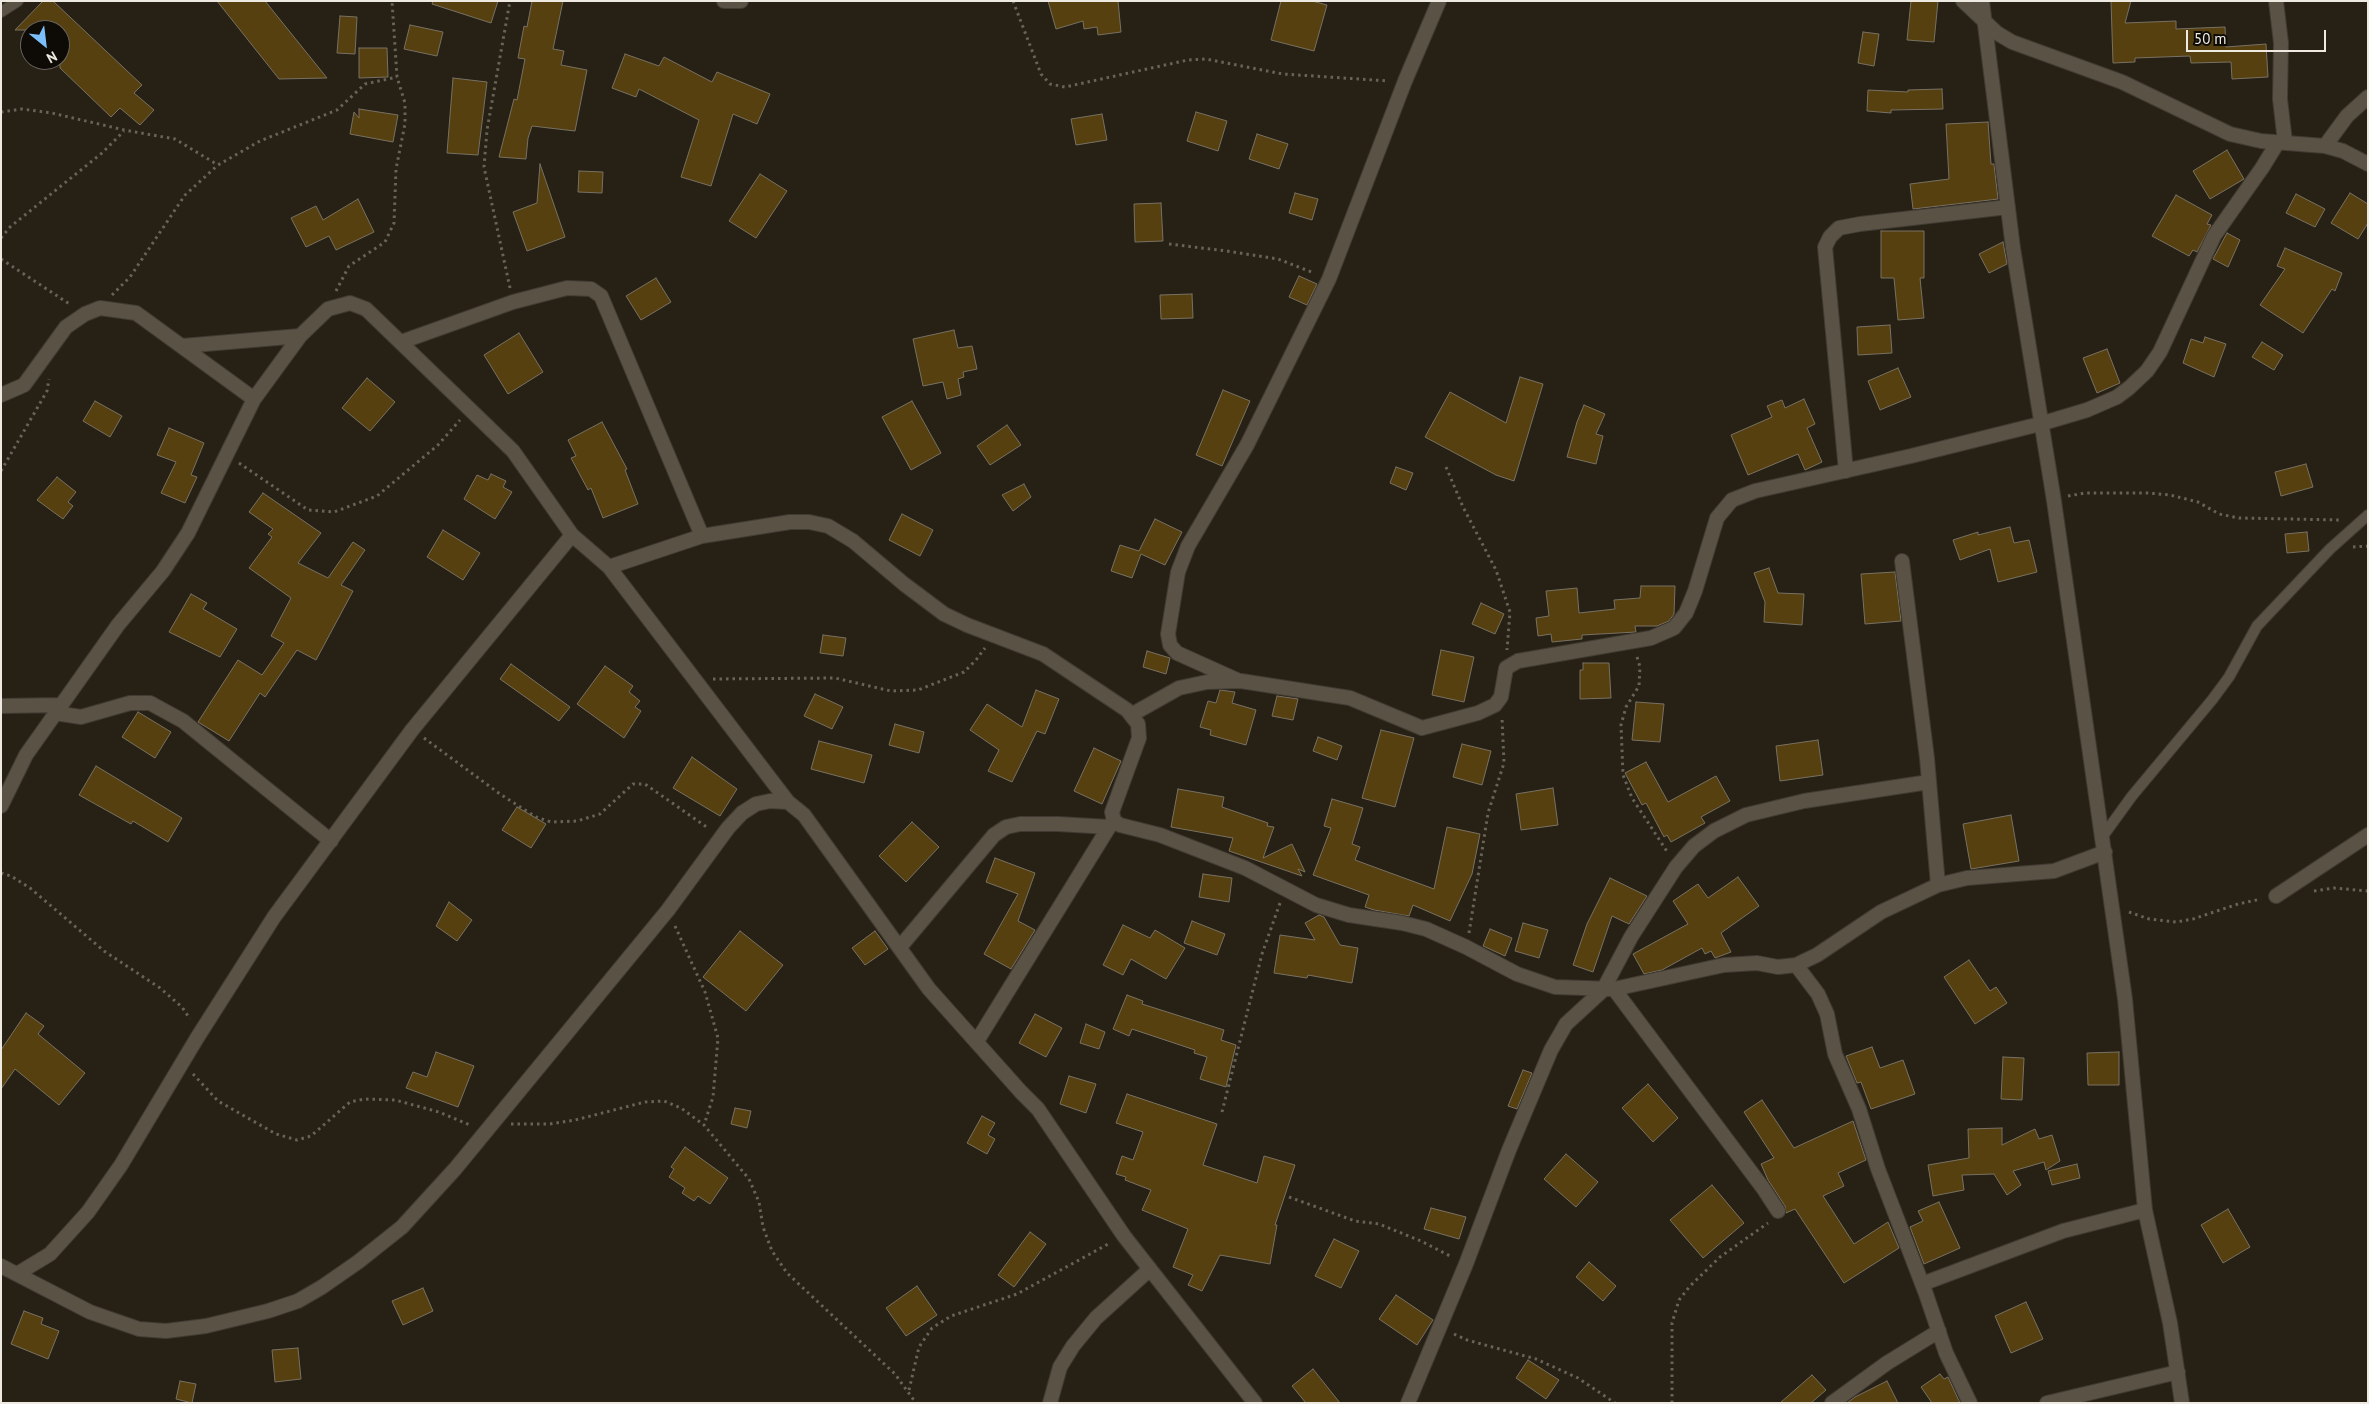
<!DOCTYPE html>
<html>
<head>
<meta charset="utf-8">
<style>
  body { margin:0 }
  #map { position:relative; width:2369px; height:1404px; overflow:hidden; background:#272115; font-family:"PT Sans",sans-serif }
  canvas { display:block }
  .frame { position:absolute; inset:0; border:2px solid #eeeae2; pointer-events:none }
  .north { position:absolute; left:20px; top:20px; width:50px; height:50px; box-sizing:border-box; background:#0e0b06; border:1px solid #68645e; border-radius:50%; rotate:151deg; font-size:14px; font-weight:700; line-height:20px; text-align:center; color:#eeeae2 }
  .north::after { content:''; display:block; margin:auto; width:18px; height:22px; background:#7cbef9; clip-path:polygon(50% 0,100% 100%,50% 72%,0 100%) }
  .scale { position:absolute; left:2186px; top:30px; width:140px; height:22px; box-sizing:border-box; border:2px solid #eeeae2; border-top:0; padding-left:6px; font-size:15px; line-height:18px; white-space:nowrap; color:#eeeae2; -webkit-text-stroke:4px #0e0b06; paint-order:stroke }
</style>
</head>
<body>
<div id="map">
<canvas width="2369" height="1404"></canvas>
<div class="frame"></div>
<div class="north">N</div>
<div class="scale">50 m</div>
</div>
<script>
const c = document.querySelector('canvas').getContext('2d');
c.lineJoin = 'round';
function fillPath(path, color) { c.fillStyle = color; c.fill(path, 'evenodd'); }
const poly = rows => new Path2D(rows.map(r => 'M' + r).join(''));
function stroke(path, color, width, dash) { c.strokeStyle = color; c.lineWidth = width; c.lineCap = dash ? 'butt' : 'round'; c.setLineDash(dash || []); c.stroke(path); }
const building = poly([
  [43,1,53,1,142,85,134,93,154,110,140,125,120,108,111,117,60,68,60,30,15,30,43,1],
  [217,1,265,1,327,78,279,79,217,1],
  [433,1,498,1,491,23,432,4,433,1],
  [532,1,563,1,553,49,564,51,561,65,587,70,575,131,532,126,528,138,526,159,499,157,514,99,517,100,525,59,518,58,524,26,527,27,532,1],
  [1048,1,1118,1,1121,32,1098,35,1097,27,1084,29,1083,21,1056,29,1048,1],
  [1281,1,1312,1,1327,5,1314,51,1271,40,1281,1],
  [1911,1,1938,1,1934,42,1907,40,1911,1],
  [2111,1,2131,1,2125,23,2176,21,2176,29,2225,27,2226,47,2266,44,2268,77,2232,79,2231,62,2191,63,2190,56,2135,58,2135,62,2113,63,2111,1],
  [340,16,357,17,355,54,337,53,340,16],
  [410,25,443,32,437,56,404,49,410,25],
  [1863,32,1879,34,1874,66,1858,63,1863,32],
  [359,48,387,48,388,77,359,78,359,48],
  [625,54,659,66,664,57,712,82,717,72,770,94,757,124,733,114,711,186,681,177,699,120,639,89,636,97,612,88,625,54],
  [453,78,487,82,478,155,447,153,453,78],
  [1942,89,1943,109,1891,110,1891,113,1867,111,1868,90,1908,92,1908,90,1942,89],
  [359,109,398,115,393,142,350,134,354,112,359,118,359,109],
  [1196,112,1227,121,1218,151,1187,141,1196,112],
  [1102,114,1107,140,1076,145,1071,119,1102,114],
  [1988,122,1991,164,1994,164,1998,199,1913,209,1910,184,1949,179,1946,124,1988,122],
  [1257,134,1288,144,1279,169,1249,159,1257,134],
  [2227,150,2244,179,2210,199,2193,171,2227,150],
  [540,164,565,237,527,251,513,212,537,203,540,164],
  [579,171,603,172,602,193,578,192,579,171],
  [760,174,787,191,756,238,729,221,760,174],
  [1295,193,1318,199,1312,220,1289,213,1295,193],
  [2350,193,2368,204,2368,223,2358,239,2331,223,2350,193],
  [2296,194,2325,209,2315,227,2286,213,2296,194],
  [2176,195,2212,215,2207,224,2211,225,2197,252,2193,250,2189,256,2152,236,2176,195],
  [358,199,374,232,336,250,329,236,306,247,291,218,316,206,323,220,358,199],
  [1161,203,1163,241,1135,242,1134,204,1161,203],
  [1881,231,1924,231,1924,278,1920,278,1924,318,1898,320,1894,278,1881,278,1881,231],
  [2227,233,2240,240,2228,267,2213,259,2227,233],
  [2003,242,2007,264,1989,273,1979,254,2003,242],
  [2285,248,2342,273,2335,291,2332,289,2303,333,2260,305,2285,269,2277,266,2285,248],
  [1299,276,1317,284,1307,305,1289,297,1299,276],
  [656,278,671,302,641,320,626,296,656,278],
  [1192,294,1193,318,1161,319,1160,295,1192,294],
  [1890,325,1892,353,1858,355,1857,327,1890,325],
  [954,330,958,348,972,346,977,369,963,372,964,377,958,379,961,395,947,399,943,382,923,386,913,339,954,330],
  [519,333,543,372,508,394,484,355,519,333],
  [2205,337,2226,344,2214,377,2183,363,2191,339,2203,343,2205,337],
  [2262,342,2283,355,2274,370,2252,357,2262,342],
  [2107,349,2120,383,2097,393,2083,358,2107,349],
  [1898,368,1911,397,1880,410,1868,381,1898,368],
  [1520,377,1543,384,1514,481,1496,475,1425,437,1450,392,1506,423,1520,377],
  [367,378,395,402,370,431,342,408,367,378],
  [1223,390,1250,401,1222,466,1196,455,1223,390],
  [1804,399,1815,424,1807,428,1822,462,1805,470,1798,454,1748,475,1731,435,1772,417,1767,406,1782,400,1785,408,1804,399],
  [95,401,122,416,110,437,83,421,95,401],
  [912,401,941,453,911,470,882,417,912,401],
  [1584,405,1605,414,1596,434,1603,436,1596,464,1567,457,1577,422,1584,405],
  [602,422,627,469,625,470,638,504,603,518,591,488,588,490,571,458,576,456,568,440,602,422],
  [1007,425,1021,445,990,465,977,446,1007,425],
  [169,428,204,443,191,475,197,477,185,503,161,493,176,462,157,455,169,428],
  [2306,464,2313,487,2281,496,2275,472,2306,464],
  [1396,467,1413,473,1406,490,1390,483,1396,467],
  [491,474,506,481,503,487,512,492,495,519,464,499,477,475,488,480,491,474],
  [57,477,76,492,68,502,73,506,63,519,37,500,57,477],
  [1024,484,1031,497,1013,511,1002,495,1024,484],
  [263,493,321,533,298,563,328,578,353,542,365,550,341,585,353,591,316,660,297,650,265,697,260,693,229,741,198,722,238,660,262,675,284,643,271,636,291,598,249,568,272,537,268,534,273,529,249,512,263,493],
  [902,514,933,530,920,556,889,540,902,514],
  [1155,519,1182,532,1165,565,1141,554,1132,578,1111,571,1120,545,1139,551,1155,519],
  [2010,527,2014,543,2029,540,2037,572,1998,582,1990,549,1960,560,1953,540,1978,532,1978,535,2010,527],
  [443,530,480,553,463,580,427,557,443,530],
  [2307,532,2309,551,2287,553,2285,534,2307,532],
  [1769,568,1778,593,1804,594,1802,625,1764,622,1765,602,1754,573,1769,568],
  [1895,572,1901,621,1865,624,1861,574,1895,572],
  [1641,586,1675,586,1674,614,1669,621,1657,626,1635,626,1636,632,1582,635,1582,639,1552,642,1551,634,1538,636,1536,618,1549,616,1546,591,1577,588,1579,613,1615,609,1614,600,1640,598,1641,586],
  [191,594,207,603,203,609,237,629,220,657,169,632,191,594],
  [1481,603,1504,614,1495,634,1472,624,1481,603],
  [823,635,846,638,843,656,820,653,823,635],
  [1441,650,1474,657,1464,702,1432,695,1441,650],
  [1147,651,1170,658,1166,674,1143,667,1147,651],
  [1583,663,1609,663,1611,698,1580,699,1580,670,1583,670,1583,663],
  [511,664,570,707,559,721,500,679,511,664],
  [605,666,633,686,629,692,640,701,635,707,641,711,624,738,577,704,605,666],
  [1036,690,1059,699,1045,734,1037,731,1012,782,988,771,999,750,970,730,987,704,1022,727,1036,690],
  [1220,690,1235,692,1232,703,1256,710,1246,745,1210,735,1211,730,1200,727,1208,701,1216,703,1220,690],
  [815,694,843,707,832,729,804,716,815,694],
  [1277,696,1298,699,1293,720,1272,716,1277,696],
  [1636,702,1664,704,1660,742,1632,740,1636,702],
  [138,712,171,732,155,758,122,737,138,712],
  [895,724,924,732,919,753,889,745,895,724],
  [1381,730,1414,738,1395,807,1362,798,1381,730],
  [1318,737,1342,746,1337,760,1313,751,1318,737],
  [1818,740,1823,775,1780,781,1776,746,1818,740],
  [819,741,872,755,864,783,811,769,819,741],
  [1462,744,1491,751,1482,785,1453,777,1462,744],
  [1094,748,1121,761,1102,804,1074,791,1094,748],
  [692,757,737,789,720,816,673,788,692,757],
  [1646,762,1668,802,1716,776,1730,801,1701,817,1705,823,1671,842,1667,835,1664,837,1646,803,1642,805,1625,773,1646,762],
  [96,766,182,818,168,842,133,821,131,824,79,795,96,766],
  [1553,788,1558,825,1521,830,1516,794,1553,788],
  [1178,789,1224,797,1222,807,1268,823,1267,826,1274,827,1263,858,1292,844,1305,872,1298,869,1302,876,1229,851,1233,838,1171,827,1178,789],
  [1332,799,1363,808,1352,844,1360,847,1355,860,1434,889,1447,827,1480,834,1472,874,1450,921,1413,905,1409,916,1374,910,1365,907,1369,895,1313,875,1331,828,1324,826,1332,799],
  [517,807,546,824,531,848,502,830,517,807],
  [2011,815,2019,861,1971,869,1963,824,2011,815],
  [912,822,939,847,906,882,879,856,912,822],
  [995,858,1035,873,1018,921,1035,930,1011,969,984,954,1018,894,986,882,995,858],
  [1203,874,1232,878,1229,902,1199,897,1203,874],
  [1738,877,1759,906,1721,933,1731,952,1715,958,1711,951,1705,954,1702,948,1662,970,1644,974,1633,954,1688,924,1673,901,1698,884,1708,898,1738,877],
  [1610,878,1647,896,1629,924,1612,916,1593,972,1573,965,1587,924,1610,878],
  [449,902,472,920,457,941,436,926,449,902],
  [1319,915,1324,917,1340,945,1358,948,1352,983,1308,975,1307,978,1274,973,1280,935,1315,940,1305,923,1319,915],
  [1192,921,1225,934,1217,955,1184,943,1192,921],
  [1523,923,1548,930,1539,958,1515,951,1523,923],
  [1123,925,1150,938,1155,930,1185,948,1166,979,1131,959,1123,975,1103,965,1123,925],
  [1490,929,1512,938,1505,956,1483,946,1490,929],
  [740,931,783,965,746,1011,703,977,740,931],
  [875,931,888,949,865,965,852,948,875,931],
  [1969,960,1990,991,1996,987,2007,1003,1975,1024,1944,977,1969,960],
  [1127,995,1143,1001,1142,1004,1224,1030,1221,1040,1236,1045,1226,1087,1200,1079,1207,1057,1194,1053,1195,1050,1132,1029,1129,1036,1113,1029,1127,995],
  [26,1013,44,1026,38,1034,85,1073,59,1105,15,1069,1,1089,1,1050,26,1013],
  [1035,1014,1062,1028,1046,1057,1019,1043,1035,1014],
  [1086,1024,1105,1032,1099,1049,1080,1043,1086,1024],
  [1872,1047,1880,1068,1903,1060,1915,1094,1871,1109,1861,1082,1857,1083,1846,1056,1872,1047],
  [436,1052,474,1066,458,1107,406,1088,413,1072,427,1077,436,1052],
  [2119,1052,2119,1085,2088,1085,2087,1053,2119,1052],
  [2003,1057,2024,1058,2022,1100,2001,1099,2003,1057],
  [1523,1070,1532,1073,1517,1109,1508,1106,1523,1070],
  [1069,1076,1096,1084,1086,1113,1060,1104,1069,1076],
  [1648,1084,1678,1118,1653,1142,1622,1108,1648,1084],
  [1127,1094,1217,1124,1203,1165,1257,1183,1264,1156,1295,1165,1275,1225,1277,1225,1270,1264,1220,1255,1202,1291,1188,1285,1193,1275,1173,1267,1188,1229,1142,1210,1151,1190,1125,1180,1126,1177,1116,1174,1122,1156,1133,1160,1143,1132,1116,1123,1127,1094],
  [1762,1100,1794,1148,1853,1121,1866,1160,1838,1173,1844,1186,1823,1196,1854,1244,1888,1222,1899,1248,1844,1283,1795,1209,1786,1213,1785,1206,1768,1180,1761,1164,1774,1158,1744,1112,1762,1100],
  [735,1108,751,1111,747,1128,731,1124,735,1108],
  [982,1116,995,1123,988,1135,995,1139,987,1154,967,1143,982,1116],
  [2002,1128,2002,1145,2035,1129,2039,1139,2052,1135,2060,1161,2046,1170,2044,1162,2013,1171,2021,1185,2007,1195,1994,1174,1962,1175,1964,1190,1933,1196,1928,1165,1969,1158,1968,1129,2002,1128],
  [685,1147,728,1178,710,1204,698,1196,694,1201,682,1193,685,1188,669,1177,674,1169,671,1167,685,1147],
  [1566,1154,1598,1182,1576,1207,1544,1179,1566,1154],
  [2077,1164,2080,1178,2052,1185,2048,1171,2077,1164],
  [1712,1185,1744,1223,1703,1258,1670,1220,1712,1185],
  [1939,1202,1960,1248,1924,1264,1910,1227,1923,1221,1918,1211,1939,1202],
  [1431,1208,1466,1217,1459,1239,1424,1229,1431,1208],
  [2228,1209,2250,1247,2223,1263,2201,1225,2228,1209],
  [1030,1232,1046,1244,1014,1287,998,1275,1030,1232],
  [1334,1239,1359,1251,1341,1288,1315,1276,1334,1239],
  [1589,1262,1616,1286,1603,1301,1576,1277,1589,1262],
  [917,1286,937,1315,906,1336,886,1308,917,1286],
  [423,1288,433,1311,403,1325,392,1301,423,1288],
  [1396,1295,1433,1320,1417,1345,1379,1319,1396,1295],
  [2026,1302,2043,1339,2011,1353,1995,1316,2026,1302],
  [24,1311,43,1318,41,1324,59,1331,48,1359,11,1344,24,1311],
  [298,1348,301,1379,275,1382,272,1350,298,1348],
  [1528,1360,1559,1380,1546,1399,1516,1378,1528,1360],
  [1313,1369,1340,1403,1306,1403,1292,1386,1313,1369],
  [1940,1374,1944,1379,1948,1377,1960,1403,1932,1403,1921,1387,1940,1374],
  [1812,1375,1826,1390,1811,1403,1780,1403,1812,1375],
  [180,1381,196,1384,192,1403,176,1399,180,1381],
  [1887,1381,1898,1403,1847,1403,1855,1397,1887,1381]
]);
const path = poly([
  [1013,1,1041,74,1050,84,1065,87,1188,60,1206,59,1283,74,1389,81],
  [1,112,22,109,52,113,124,130,175,139,218,165],
  [1,238,10,227,102,153,124,131],
  [1169,244,1227,251,1278,259,1314,273],
  [1,259,71,305],
  [510,288,484,167,487,130,510,1],
  [336,291,349,266,385,242,394,223,396,169,405,124,405,103,397,77,392,1],
  [112,295,130,277,185,195,218,165,260,141,337,110,365,84,397,77],
  [239,463,308,510,334,512,377,496,438,445,460,420],
  [1446,467,1463,507,1496,570,1510,612,1507,650],
  [1,471,47,391,49,379],
  [2068,496,2085,493,2148,493,2170,495,2198,502,2219,514,2239,518,2342,520],
  [2353,547,2368,546],
  [1637,657,1640,667,1639,686,1626,707,1621,725,1623,775,1632,798,1668,853],
  [713,679,835,678,891,691,918,690,964,672,976,660,985,648],
  [424,738,500,794,536,817,551,822,577,821,600,814,633,784,645,784,708,828],
  [1,873,11,876,30,888,104,951,160,988,182,1007,190,1019],
  [2314,891,2334,888,2368,891],
  [2129,912,2149,919,2176,922,2193,919,2238,904,2261,899],
  [675,926,705,992,718,1038,713,1097,704,1125],
  [1469,933,1488,813,1504,763,1502,718],
  [193,1074,218,1101,276,1134,297,1140,311,1136,350,1102,364,1099,395,1100,439,1112,470,1125],
  [1222,1112,1262,954,1280,903],
  [511,1124,550,1124,575,1120,645,1102,664,1101,681,1108,704,1125,749,1179,759,1202,763,1227,772,1251,787,1273,895,1374,916,1403],
  [1289,1197,1355,1221,1379,1224,1421,1241,1452,1257],
  [1454,1334,1467,1340,1536,1359,1578,1378,1615,1403],
  [909,1390,919,1347,932,1328,951,1316,1017,1294,1110,1243],
  [1672,1403,1672,1323,1679,1300,1690,1286,1720,1257,1768,1223]
]);
const service = poly([
  [1,12,18,1],
  [2103,836,2132,796,2212,700,2229,677,2257,626,2330,549,2368,515]
]);
const minor = poly([
  [724,1,741,1],
  [1963,1,1997,33,2012,42,2122,82,2230,134,2261,141,2325,146,2343,151,2368,164],
  [1982,1,2013,248,2054,501,2125,999,2145,1210,2170,1323,2182,1403],
  [2276,1,2281,43,2280,99,2285,142],
  [2325,146,2347,116,2368,97],
  [401,342,513,302,567,288,591,289,601,296,702,536],
  [182,346,300,336],
  [1,395,24,385,66,327,85,314,100,308,136,313,254,399],
  [1846,471,1825,247,1830,237,1839,228,1860,224,2008,207],
  [1902,561,1927,758,1938,885],
  [609,567,702,536,790,522,809,522,828,526,853,541,904,584,944,614,967,625,1043,654,1127,710,1138,724,1139,738,1112,812,1114,821,1120,825,1160,835,1245,868,1316,905,1349,915,1402,923,1426,929,1466,947,1517,974,1555,987,1614,989,1724,965,1757,963,1778,967,1796,965,1817,955,1881,912,1938,885,1967,878,2054,871,2105,852],
  [1237,680,1177,653,1170,645,1168,634,1178,572,1188,546,1247,445,1329,279,1405,81,1439,1],
  [1,706,61,705],
  [55,713,81,717,130,703,150,703,183,721,331,841],
  [1131,715,1179,688,1207,682,1241,681,1350,698,1422,728,1478,713,1495,705,1501,697,1506,668,1518,661,1651,638,1674,628,1686,613,1695,591,1717,518,1732,500,1755,491,1911,456,2040,424,2087,410,2117,397,2129,388,2147,371,2160,352,2214,236,2262,168,2278,142],
  [1,806,26,755,118,625,163,571,188,533,254,399,300,336,328,309,350,303,366,309,513,451,572,535,609,567,788,802],
  [2276,896,2368,835],
  [900,947,994,835,1006,827,1020,824,1058,824,1109,827,1114,821],
  [1796,965,1818,994,1827,1014,1835,1054,1859,1109,1878,1169,1926,1294,1946,1353,1970,1403],
  [1614,989,1763,1188,1778,1211],
  [977,1041,1109,827],
  [1,1266,90,1312,139,1329,166,1331,206,1326,268,1311,298,1301,322,1287,358,1262,402,1227,455,1169,668,910,728,828,742,813,756,804,770,801,788,802,804,815,929,989,1021,1092,1038,1109,1124,1236,1255,1403],
  [17,1274,50,1254,88,1212,121,1165,197,1038,274,917,412,730,572,535],
  [1922,1284,2063,1231,2145,1210],
  [1050,1403,1060,1367,1073,1346,1096,1318,1150,1269],
  [1408,1403,1466,1264,1509,1150,1551,1050,1566,1024,1603,990,1631,937,1676,867,1694,846,1714,831,1746,815,1804,801,1929,782],
  [1832,1403,1887,1363,1939,1331],
  [2047,1403,2178,1372]
]);
fillPath(building, '#56400f');
stroke(building, '#787163', 1);
stroke(service, '#413b33', 12);
stroke(minor, '#413b33', 16);
stroke(path, '#686358', 3, [2.5, 4]);
stroke(service, '#595245', 10);
stroke(minor, '#595245', 14);
</script>
</body>
</html>
